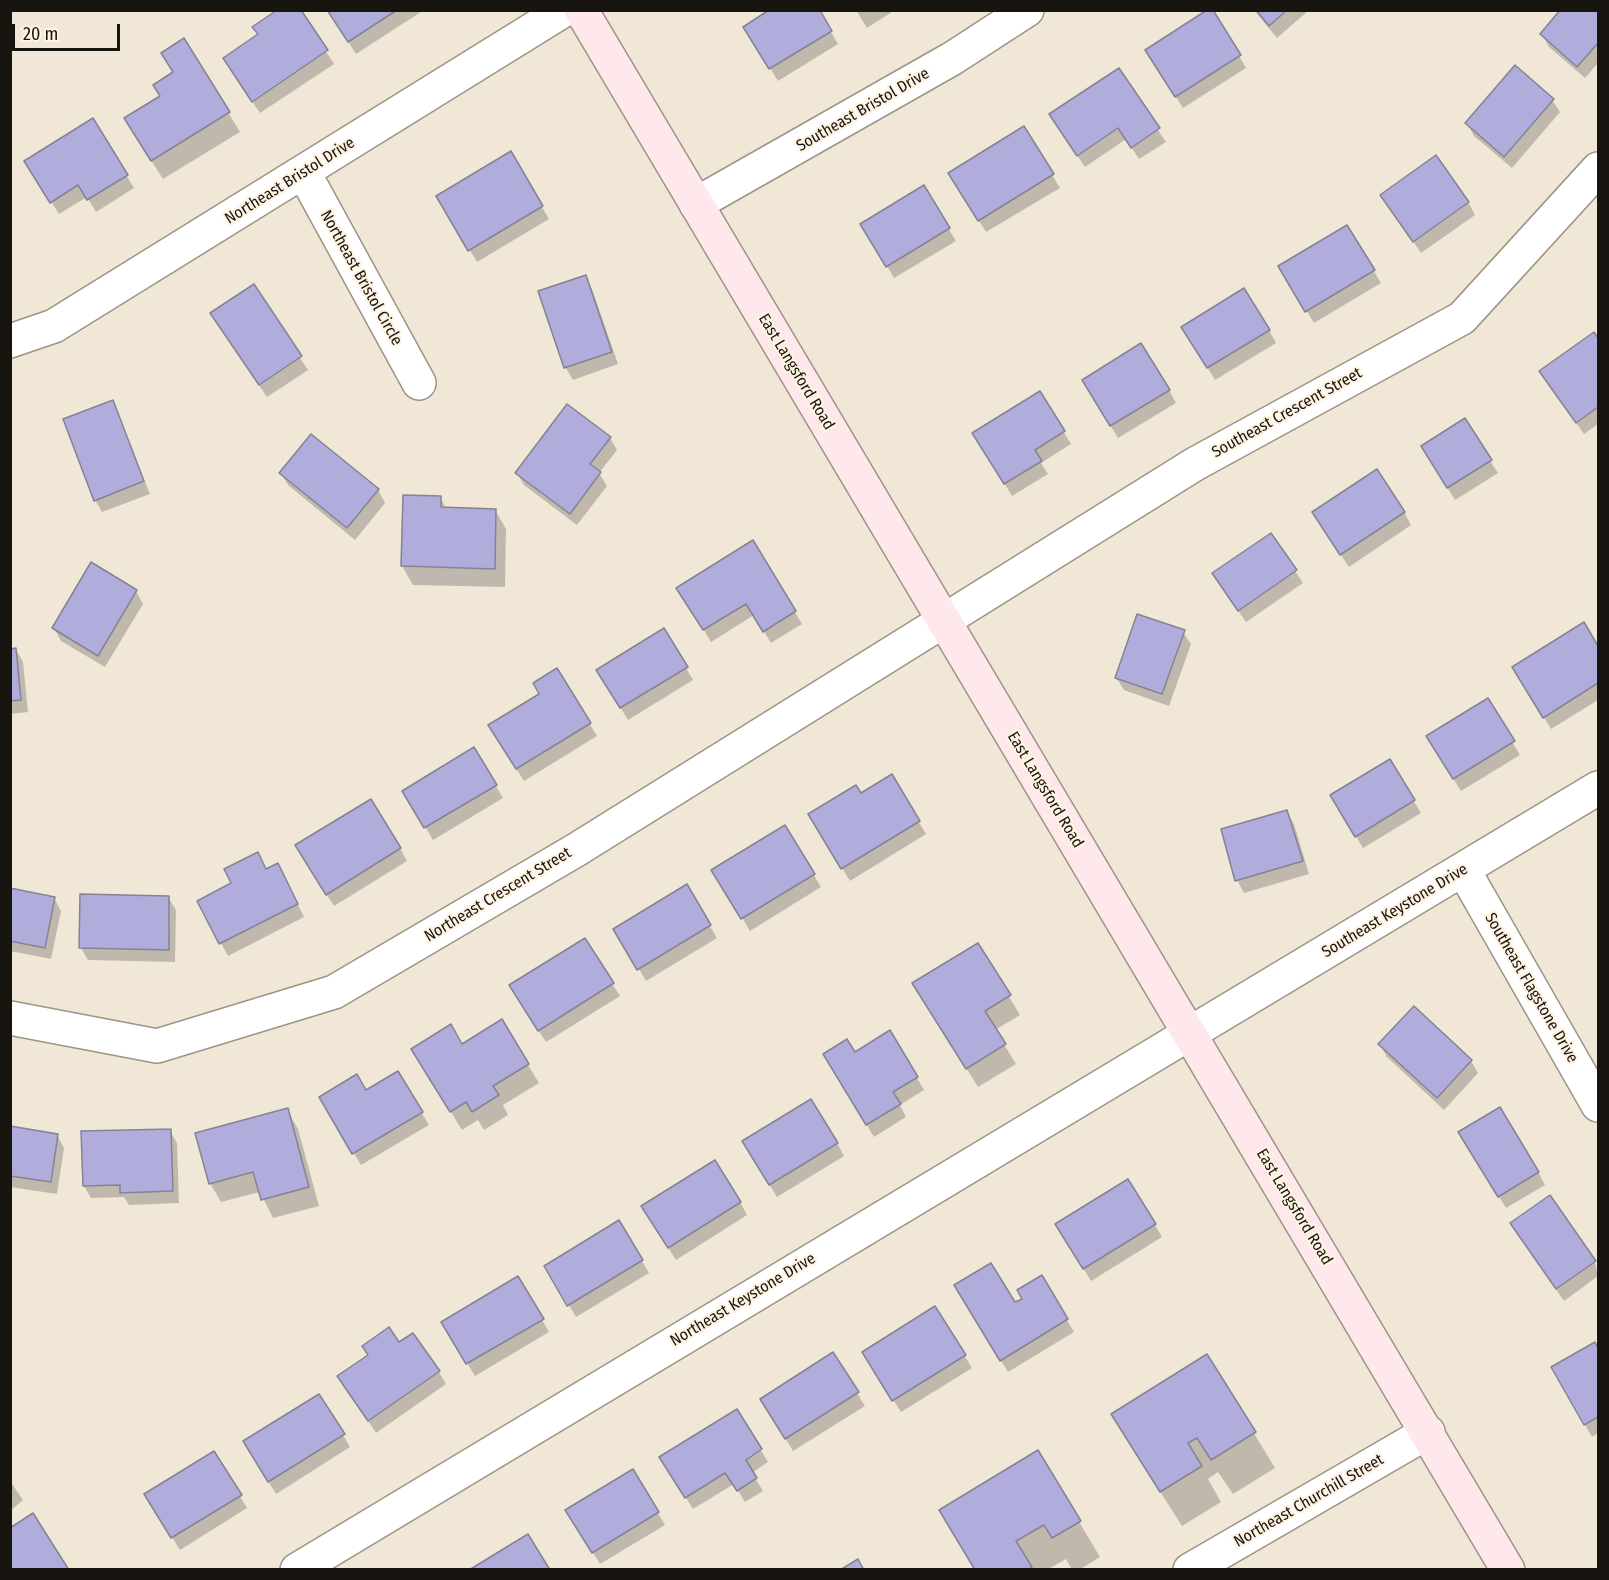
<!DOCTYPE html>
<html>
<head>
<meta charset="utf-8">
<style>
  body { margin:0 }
  #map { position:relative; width:1609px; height:1580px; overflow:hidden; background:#f1e7d7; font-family:"Fira Sans Condensed",sans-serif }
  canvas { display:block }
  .frame { position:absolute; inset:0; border:12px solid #18140f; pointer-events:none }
  .scale { position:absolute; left:12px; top:24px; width:108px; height:27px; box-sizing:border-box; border:3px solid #18140f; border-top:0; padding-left:8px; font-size:18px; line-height:21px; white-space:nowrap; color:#18140f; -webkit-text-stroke:4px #fff4e4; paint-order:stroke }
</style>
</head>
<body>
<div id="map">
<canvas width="1609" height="1580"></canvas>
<div class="frame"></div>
<div class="scale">20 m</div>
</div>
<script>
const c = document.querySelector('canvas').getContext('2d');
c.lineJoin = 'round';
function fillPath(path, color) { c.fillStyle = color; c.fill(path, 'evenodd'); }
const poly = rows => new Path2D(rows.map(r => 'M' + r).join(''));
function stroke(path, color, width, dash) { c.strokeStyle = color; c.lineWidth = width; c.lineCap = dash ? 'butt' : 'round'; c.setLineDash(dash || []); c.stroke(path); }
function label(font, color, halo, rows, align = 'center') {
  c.font = font + ' "Fira Sans Condensed",sans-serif'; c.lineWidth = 4.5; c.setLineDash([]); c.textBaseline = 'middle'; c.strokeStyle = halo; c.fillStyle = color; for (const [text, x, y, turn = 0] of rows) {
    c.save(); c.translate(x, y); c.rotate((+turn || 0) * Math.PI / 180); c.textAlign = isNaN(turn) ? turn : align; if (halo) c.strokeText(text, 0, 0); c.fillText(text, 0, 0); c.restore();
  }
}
const shadow = poly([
  [299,10,334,64,260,113,232,71,259,35,254,28],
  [328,10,424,10,356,54],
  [818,10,838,44,778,81,752,39],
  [856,10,895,10,867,28],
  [1254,10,1309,10,1277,38],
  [1562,10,1598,10,1598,63,1585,78,1549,47,1542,34],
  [184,40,240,132,163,179,136,137,175,73],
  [1239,56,1246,68,1183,108,1154,63],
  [1118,70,1166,142,1139,159,1126,139,1085,167,1058,127],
  [1552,100,1560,112,1512,168,1474,136,1467,123],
  [93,120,134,188,96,212,87,197,59,214,33,173],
  [1023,128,1060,188,986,232,957,186],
  [510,153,549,219,477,262,438,196],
  [923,187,956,241,894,278,862,224],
  [1382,196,1468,202,1475,215,1421,253],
  [1347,227,1381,283,1314,323,1280,267],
  [585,276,592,289,618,364,573,380,566,368,539,292],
  [253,286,308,370,267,397,219,326],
  [1269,330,1276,343,1215,380,1191,340],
  [1593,334,1598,341,1598,424,1584,434,1548,383],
  [1169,390,1176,403,1118,438,1091,393],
  [1040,393,1071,444,1041,463,1048,474,1012,496,974,433],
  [112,402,150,494,102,512,95,500],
  [610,438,617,450,599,473,607,486,577,525,524,485,517,473],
  [1430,459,1490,461,1498,473,1455,500],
  [281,473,378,490,385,503,355,540,288,485],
  [440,497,446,508,495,510,506,529,505,587,413,585,402,566],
  [1404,512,1411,525,1349,567,1321,525],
  [1271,535,1303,583,1246,622,1221,586],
  [753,542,802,624,771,643,754,615,711,642,686,600],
  [136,591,143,604,105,667,61,641,54,628],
  [1583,624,1598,648,1598,700,1551,729,1521,680],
  [664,631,693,680,628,720,598,671],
  [1183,632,1191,644,1169,706,1124,690,1116,677],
  [10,650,16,650,23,662,28,712,10,714],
  [557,670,597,736,524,781,497,738,541,694],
  [1487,700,1520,755,1461,791,1435,749],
  [474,749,503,798,433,840,404,791],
  [1389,761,1421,813,1363,848,1332,796],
  [891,776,926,834,850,881,810,815,860,795],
  [1287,812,1294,824,1309,874,1244,893,1237,880],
  [785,827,821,887,750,931,714,870],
  [400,848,407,861,334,906,304,858],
  [266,870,284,877,304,917,228,956,199,902],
  [686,886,717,938,646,981,615,929],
  [10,890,54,898,61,911,51,959,10,951],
  [168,897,176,910,175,962,88,960,81,948],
  [584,940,620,996,546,1042,518,998],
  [978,945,1020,1015,995,1030,1016,1064,978,1087,925,1002],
  [890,1032,924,1090,900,1105,906,1117,874,1137,825,1055,854,1054],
  [1380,1045,1471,1061,1478,1073,1444,1110,1387,1057],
  [462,1046,528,1065,539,1083,503,1105,508,1115,484,1130,478,1120,462,1130,424,1068],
  [398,1073,429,1125,361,1165,321,1098,366,1092],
  [287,1110,298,1129,319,1206,273,1218,260,1192,221,1202,210,1183],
  [10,1128,57,1135,64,1148,57,1194,10,1187],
  [170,1131,177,1143,179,1203,129,1205,124,1197,91,1198,84,1186],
  [837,1143,844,1156,777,1197,751,1154],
  [1467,1145,1538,1172,1545,1185,1506,1208],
  [740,1202,747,1215,676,1260,650,1219],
  [619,1222,649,1273,576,1317,546,1266],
  [1155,1225,1162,1237,1091,1281,1064,1237],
  [1519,1236,1595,1262,1598,1276,1564,1301],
  [1041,1277,1074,1332,1008,1372,963,1298,1015,1305,1024,1299],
  [518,1279,549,1332,475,1376,443,1323],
  [935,1308,972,1368,901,1412,871,1365],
  [399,1344,439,1372,446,1384,376,1433,339,1377],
  [1595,1344,1598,1351,1598,1433,1592,1437,1553,1368],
  [833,1354,865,1406,793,1451,769,1411],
  [1207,1356,1275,1468,1233,1494,1218,1472,1208,1479,1221,1502,1182,1526,1133,1449],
  [737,1411,768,1462,752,1473,763,1491,745,1502,734,1484,693,1509,669,1470],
  [343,1435,350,1447,276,1494,252,1454],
  [1038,1453,1100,1557,1079,1570,1072,1570,1066,1559,1047,1570,975,1570],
  [633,1471,665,1525,600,1564,575,1523],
  [10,1481,23,1500,10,1511],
  [240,1496,247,1508,180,1550,153,1507]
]);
const building = poly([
  [277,10,301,10,328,50,252,102,223,58,258,34,252,27,277,10],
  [327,10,397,10,348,42,327,10],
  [769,10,820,10,832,31,769,69,743,27,769,10],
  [1207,10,1213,10,1241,55,1175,97,1145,50,1207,10],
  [1256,10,1287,10,1269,26,1256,10],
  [1560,10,1598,10,1598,43,1577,67,1540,34,1560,10],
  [184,38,230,112,151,161,124,118,160,96,153,85,173,72,161,53,184,38],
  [1515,65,1554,99,1504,157,1465,123,1515,65],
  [1119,68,1160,128,1131,148,1118,128,1077,156,1049,114,1119,68],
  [93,118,128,175,87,200,78,185,50,203,24,161,93,118],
  [1024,126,1054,174,978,221,948,173,1024,126],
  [511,151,543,206,468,251,436,196,511,151],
  [1436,155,1469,202,1413,242,1380,195,1436,155],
  [924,185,950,228,886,267,860,224,924,185],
  [1347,225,1375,270,1305,312,1278,266,1347,225],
  [586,275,612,352,564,368,538,291,586,275],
  [254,284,302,356,259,385,210,313,254,284],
  [1244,288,1270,330,1207,368,1181,327,1244,288],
  [1594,332,1598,338,1598,407,1576,423,1539,371,1594,332],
  [1141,343,1170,390,1110,426,1082,380,1141,343],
  [1040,391,1065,431,1035,450,1042,461,1004,484,972,433,1040,391],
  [113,400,144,481,94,501,63,419,113,400],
  [567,404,611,437,590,464,601,472,570,514,515,473,567,404],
  [1465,418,1492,460,1447,488,1421,446,1465,418],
  [311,434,379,489,347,528,279,473,311,434],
  [1377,469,1405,512,1340,555,1312,512,1377,469],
  [403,495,441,496,441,507,496,509,495,569,401,566,403,495],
  [1271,533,1297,570,1238,611,1212,573,1271,533],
  [753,540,796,611,763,632,746,604,703,630,676,588,753,540],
  [91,562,137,590,98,656,52,628,91,562],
  [1137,614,1185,630,1162,694,1115,678,1137,614],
  [1584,622,1598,646,1598,683,1543,718,1512,667,1584,622],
  [664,628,688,667,620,708,596,670,664,628],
  [16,648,21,700,10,701,10,649,16,648],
  [557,668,591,723,516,769,488,725,539,694,533,683,557,668],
  [1488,698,1515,741,1453,779,1426,736,1488,698],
  [474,747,497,785,424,828,402,791,474,747],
  [1390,759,1415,800,1355,837,1330,795,1390,759],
  [892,774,920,821,841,869,808,814,856,785,861,793,892,774],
  [371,799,401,848,326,895,295,845,371,799],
  [1287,810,1303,861,1235,881,1221,829,1287,810],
  [785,825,815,874,741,919,711,870,785,825],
  [258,852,266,869,278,863,298,904,219,944,197,901,231,883,224,869,258,852],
  [687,884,711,925,637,970,613,929,687,884],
  [10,888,55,897,45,948,10,941,10,888],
  [80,894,169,896,169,950,79,948,80,894],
  [585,938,614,983,538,1031,509,985,585,938],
  [978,943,1011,995,985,1011,1006,1044,966,1069,912,983,978,943],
  [1414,1006,1472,1060,1437,1098,1378,1044,1414,1006],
  [502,1019,529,1064,493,1086,499,1095,472,1112,466,1102,450,1112,411,1049,451,1024,462,1044,502,1019],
  [890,1030,918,1077,893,1092,901,1104,866,1125,823,1054,847,1039,855,1052,890,1030],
  [398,1071,423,1112,352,1154,319,1097,357,1074,366,1090,398,1071],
  [811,1099,838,1143,769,1185,742,1141,811,1099],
  [1500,1107,1539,1172,1498,1197,1458,1132,1500,1107],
  [288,1108,309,1187,261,1200,253,1172,209,1184,195,1133,288,1108],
  [10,1126,58,1134,51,1182,10,1176,10,1126],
  [171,1129,173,1191,120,1193,120,1185,83,1186,81,1131,171,1129],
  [715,1160,741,1202,668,1248,641,1206,715,1160],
  [1128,1179,1156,1224,1083,1269,1055,1224,1128,1179],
  [1550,1195,1596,1261,1556,1289,1510,1223,1550,1195],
  [619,1220,643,1260,567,1306,544,1266,619,1220],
  [991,1263,1015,1302,1022,1299,1017,1290,1042,1275,1068,1319,1000,1361,954,1285,991,1263],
  [518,1276,544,1319,466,1364,441,1322,518,1276],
  [935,1306,966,1355,892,1401,862,1352,935,1306],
  [389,1327,399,1342,413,1333,440,1371,368,1421,337,1376,368,1355,362,1346,389,1327],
  [1595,1342,1598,1348,1598,1417,1584,1425,1551,1367,1595,1342],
  [833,1352,859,1392,785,1439,760,1399,833,1352],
  [1207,1354,1256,1432,1211,1460,1197,1438,1188,1443,1202,1466,1160,1492,1111,1414,1207,1354],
  [319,1394,345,1434,268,1482,243,1441,319,1394],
  [737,1409,762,1449,746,1460,757,1478,737,1491,725,1473,685,1498,659,1457,737,1409],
  [1038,1450,1081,1521,1052,1538,1044,1525,1016,1541,1032,1567,1027,1570,975,1570,939,1510,1038,1450],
  [214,1451,242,1495,171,1538,144,1494,214,1451],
  [633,1469,659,1512,592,1553,565,1510,633,1469],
  [33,1513,69,1570,10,1570,10,1528,33,1513],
  [528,1534,550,1570,469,1570,528,1534],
  [858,1559,864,1570,840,1570,858,1559]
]);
const street = poly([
  [304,173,419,383],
  [696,204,953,58,1027,10],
  [10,341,54,326,564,10],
  [1464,871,1598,1105],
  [10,1018,157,1046,334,992,576,850,1195,464,1462,318,1598,169],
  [297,1570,1598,788],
  [1190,1570,1428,1432]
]);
const secondary = poly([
  [581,10,1508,1570]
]);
const streetNames = [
  ["Southeast Bristol Drive",863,110,-30],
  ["Northeast Bristol Drive",290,181,-32],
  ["Northeast Bristol Circle",361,278,61],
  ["East Langsford Road",796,372,59],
  ["Southeast Crescent Street",1287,413,-29],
  ["East Langsford Road",1045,790,59],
  ["Northeast Crescent Street",498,895,-31],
  ["Southeast Keystone Drive",1395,911,-31],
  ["Southeast Flagstone Drive",1531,988,60],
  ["East Langsford Road",1294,1207,59],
  ["Northeast Keystone Drive",743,1300,-31],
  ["Northeast Churchill Street",1309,1501,-30]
];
fillPath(shadow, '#0003');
fillPath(building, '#b0acdb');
stroke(building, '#848394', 1.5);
stroke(street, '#9d9485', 36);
stroke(secondary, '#9d9485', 36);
stroke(street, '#fff', 33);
stroke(secondary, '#ffe8ec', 33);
label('16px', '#18140f', '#fff4e4', streetNames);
</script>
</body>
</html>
